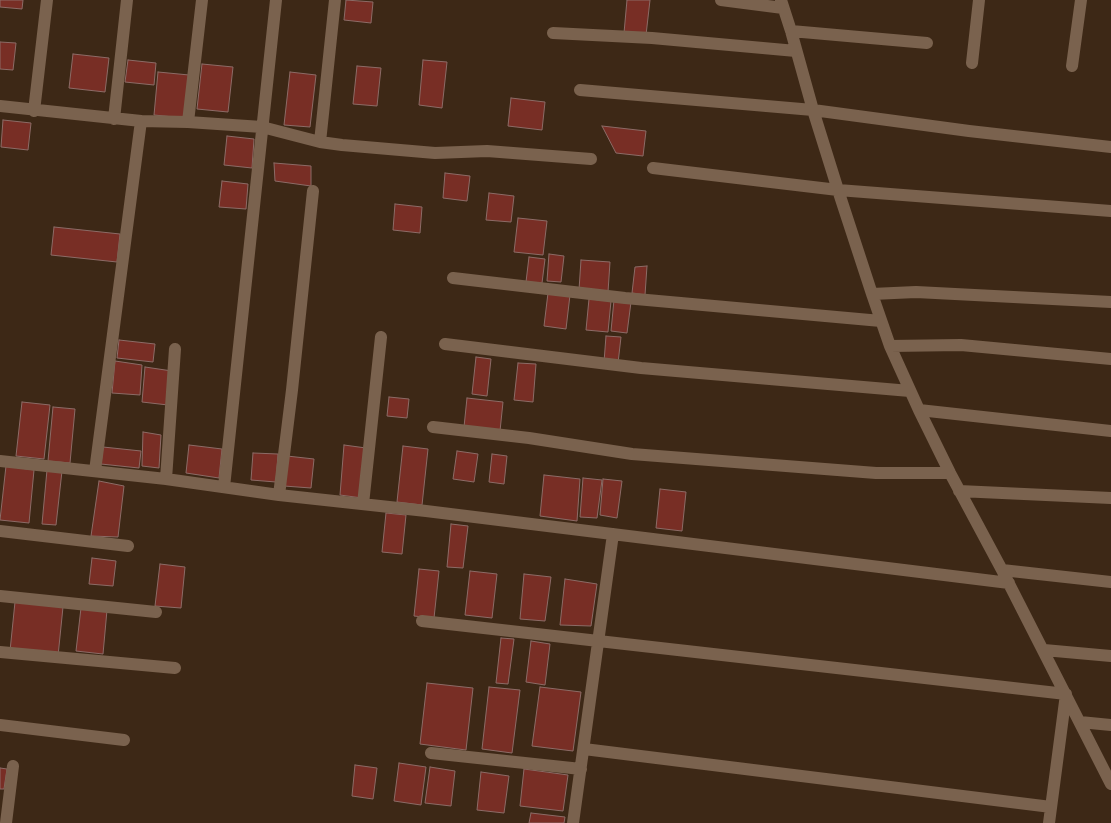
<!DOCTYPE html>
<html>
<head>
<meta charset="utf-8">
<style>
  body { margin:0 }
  canvas { display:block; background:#3d2816 }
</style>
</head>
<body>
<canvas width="1111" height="823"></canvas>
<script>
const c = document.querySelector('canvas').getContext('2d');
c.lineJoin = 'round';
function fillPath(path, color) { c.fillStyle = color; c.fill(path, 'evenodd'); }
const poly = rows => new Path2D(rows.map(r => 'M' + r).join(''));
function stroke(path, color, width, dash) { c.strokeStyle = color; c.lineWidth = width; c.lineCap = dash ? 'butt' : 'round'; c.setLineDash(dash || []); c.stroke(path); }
const building = poly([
  [0,0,23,0,22,9,0,7,0,0],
  [346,0,373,2,371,23,344,20,346,0],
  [627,0,650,0,646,35,624,33,627,0],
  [0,42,16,43,13,70,0,69,0,42],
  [73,54,109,58,105,92,69,88,73,54],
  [128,60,156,63,154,85,125,82,128,60],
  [423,60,447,62,442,108,419,105,423,60],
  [202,64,233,67,228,112,197,109,202,64],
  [357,66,381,68,377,106,353,104,357,66],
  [158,72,189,75,184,118,154,115,158,72],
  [290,72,316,75,310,127,284,125,290,72],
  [511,98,545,102,542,130,508,126,511,98],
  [3,120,31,123,28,150,1,147,3,120],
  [602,126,646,131,643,156,616,153,602,126],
  [227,136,254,139,252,168,224,165,227,136],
  [274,163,311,166,311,186,275,181,274,163],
  [445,173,470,176,467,201,443,198,445,173],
  [222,181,248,184,246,209,219,207,222,181],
  [489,193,514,196,511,222,486,220,489,193],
  [395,204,422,207,420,233,393,230,395,204],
  [518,218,547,221,543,255,514,252,518,218],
  [54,227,120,234,117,262,51,255,54,227],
  [549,254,564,256,561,282,547,281,549,254],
  [529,257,545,259,542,283,526,282,529,257],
  [581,260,610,262,608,292,579,290,581,260],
  [647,266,645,295,632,293,635,267,647,266],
  [548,293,570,295,566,329,544,326,548,293],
  [589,299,611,301,608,332,586,330,589,299],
  [614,300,631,302,627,333,611,331,614,300],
  [606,336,621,337,618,363,604,362,606,336],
  [119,340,155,344,153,362,117,358,119,340],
  [476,357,491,359,487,396,472,394,476,357],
  [115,361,142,365,140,395,112,393,115,361],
  [518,363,536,364,533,402,514,400,518,363],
  [145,367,172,371,168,405,142,402,145,367],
  [389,397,409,399,407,418,387,416,389,397],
  [467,398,503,402,500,431,464,427,467,398],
  [22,402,50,405,44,459,16,456,22,402],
  [53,407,75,409,70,463,48,461,53,407],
  [143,432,161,435,159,468,142,466,143,432],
  [189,445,222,449,219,478,186,473,189,445],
  [344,445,366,448,362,498,340,495,344,445],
  [403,446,428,449,422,505,397,502,403,446],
  [103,447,141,451,139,468,101,464,103,447],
  [457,451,478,454,474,482,453,479,457,451],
  [253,453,278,454,276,482,251,480,253,453],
  [492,454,507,456,504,484,489,482,492,454],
  [287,456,314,459,311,488,284,486,287,456],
  [6,466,34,470,29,523,0,520,6,466],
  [47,470,62,471,56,525,42,524,47,470],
  [544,475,580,479,577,521,540,516,544,475],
  [583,478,602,480,597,518,580,517,583,478],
  [603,479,622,481,617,518,600,515,603,479],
  [99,481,124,486,118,537,91,536,99,481],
  [660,489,686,492,682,531,656,528,660,489],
  [386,513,406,515,402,554,382,552,386,513],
  [451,524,468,526,463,568,447,567,451,524],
  [92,558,116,561,113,586,89,584,92,558],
  [160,564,185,567,181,608,155,606,160,564],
  [419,569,439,571,434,618,414,616,419,569],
  [470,571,497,574,492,618,465,615,470,571],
  [524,574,551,577,545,621,520,619,524,574],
  [565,579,597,584,591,626,560,625,565,579],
  [15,602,63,607,58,656,10,651,15,602],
  [81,608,107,610,103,654,76,651,81,608],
  [501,638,514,639,508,684,496,683,501,638],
  [531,641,550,644,545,685,526,682,531,641],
  [427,683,473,688,466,750,420,744,427,683],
  [489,687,520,690,512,753,482,749,489,687],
  [540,687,581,692,573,751,532,746,540,687],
  [399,763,426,767,421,805,394,801,399,763],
  [355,765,377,768,373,799,352,796,355,765],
  [430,767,455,771,451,806,425,803,430,767],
  [0,768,7,769,4,789,0,789,0,768],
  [524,769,568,775,563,811,520,806,524,769],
  [481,772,509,776,504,813,477,810,481,772],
  [531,813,565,817,564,823,529,823,531,813]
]);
const street = poly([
  [721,0,783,8],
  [781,0,791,31,813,110,838,190,872,294,890,346,919,410,950,473,1002,570,1111,784],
  [791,31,927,43],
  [553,33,652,38,796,51],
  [972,63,979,0],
  [1072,66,1081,0],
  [580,90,813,110,969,131,1111,147],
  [0,106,141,121,188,122,262,127,320,142,342,145,435,153,487,151,591,159],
  [34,111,47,0],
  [114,119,127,0],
  [188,122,202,0],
  [320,142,335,0],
  [653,168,838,190,1111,211],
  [453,278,625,298,881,321],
  [872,294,916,292,1111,302],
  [445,344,641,368,910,391],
  [890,346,961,345,1111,359],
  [919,410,1111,431],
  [433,427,529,438,632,454,876,473,950,473],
  [0,461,166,479,279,495,426,511,1009,583],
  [95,471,141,121],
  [166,479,175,349],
  [224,487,276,0],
  [959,491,1111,498],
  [279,495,292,390,313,191],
  [363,504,381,337],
  [0,531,128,546],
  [1002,570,1111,582],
  [0,596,156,612],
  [422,621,1066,694],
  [1044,650,1111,656],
  [0,652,175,668],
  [1080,722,1111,725],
  [0,725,124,740],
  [584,749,1051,807],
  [431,753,581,769],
  [6,823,13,766],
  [573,823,613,534],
  [1049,823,1066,694]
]);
fillPath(building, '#782e25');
stroke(building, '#8c6b66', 1);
stroke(street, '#7a624e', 12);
</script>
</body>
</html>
